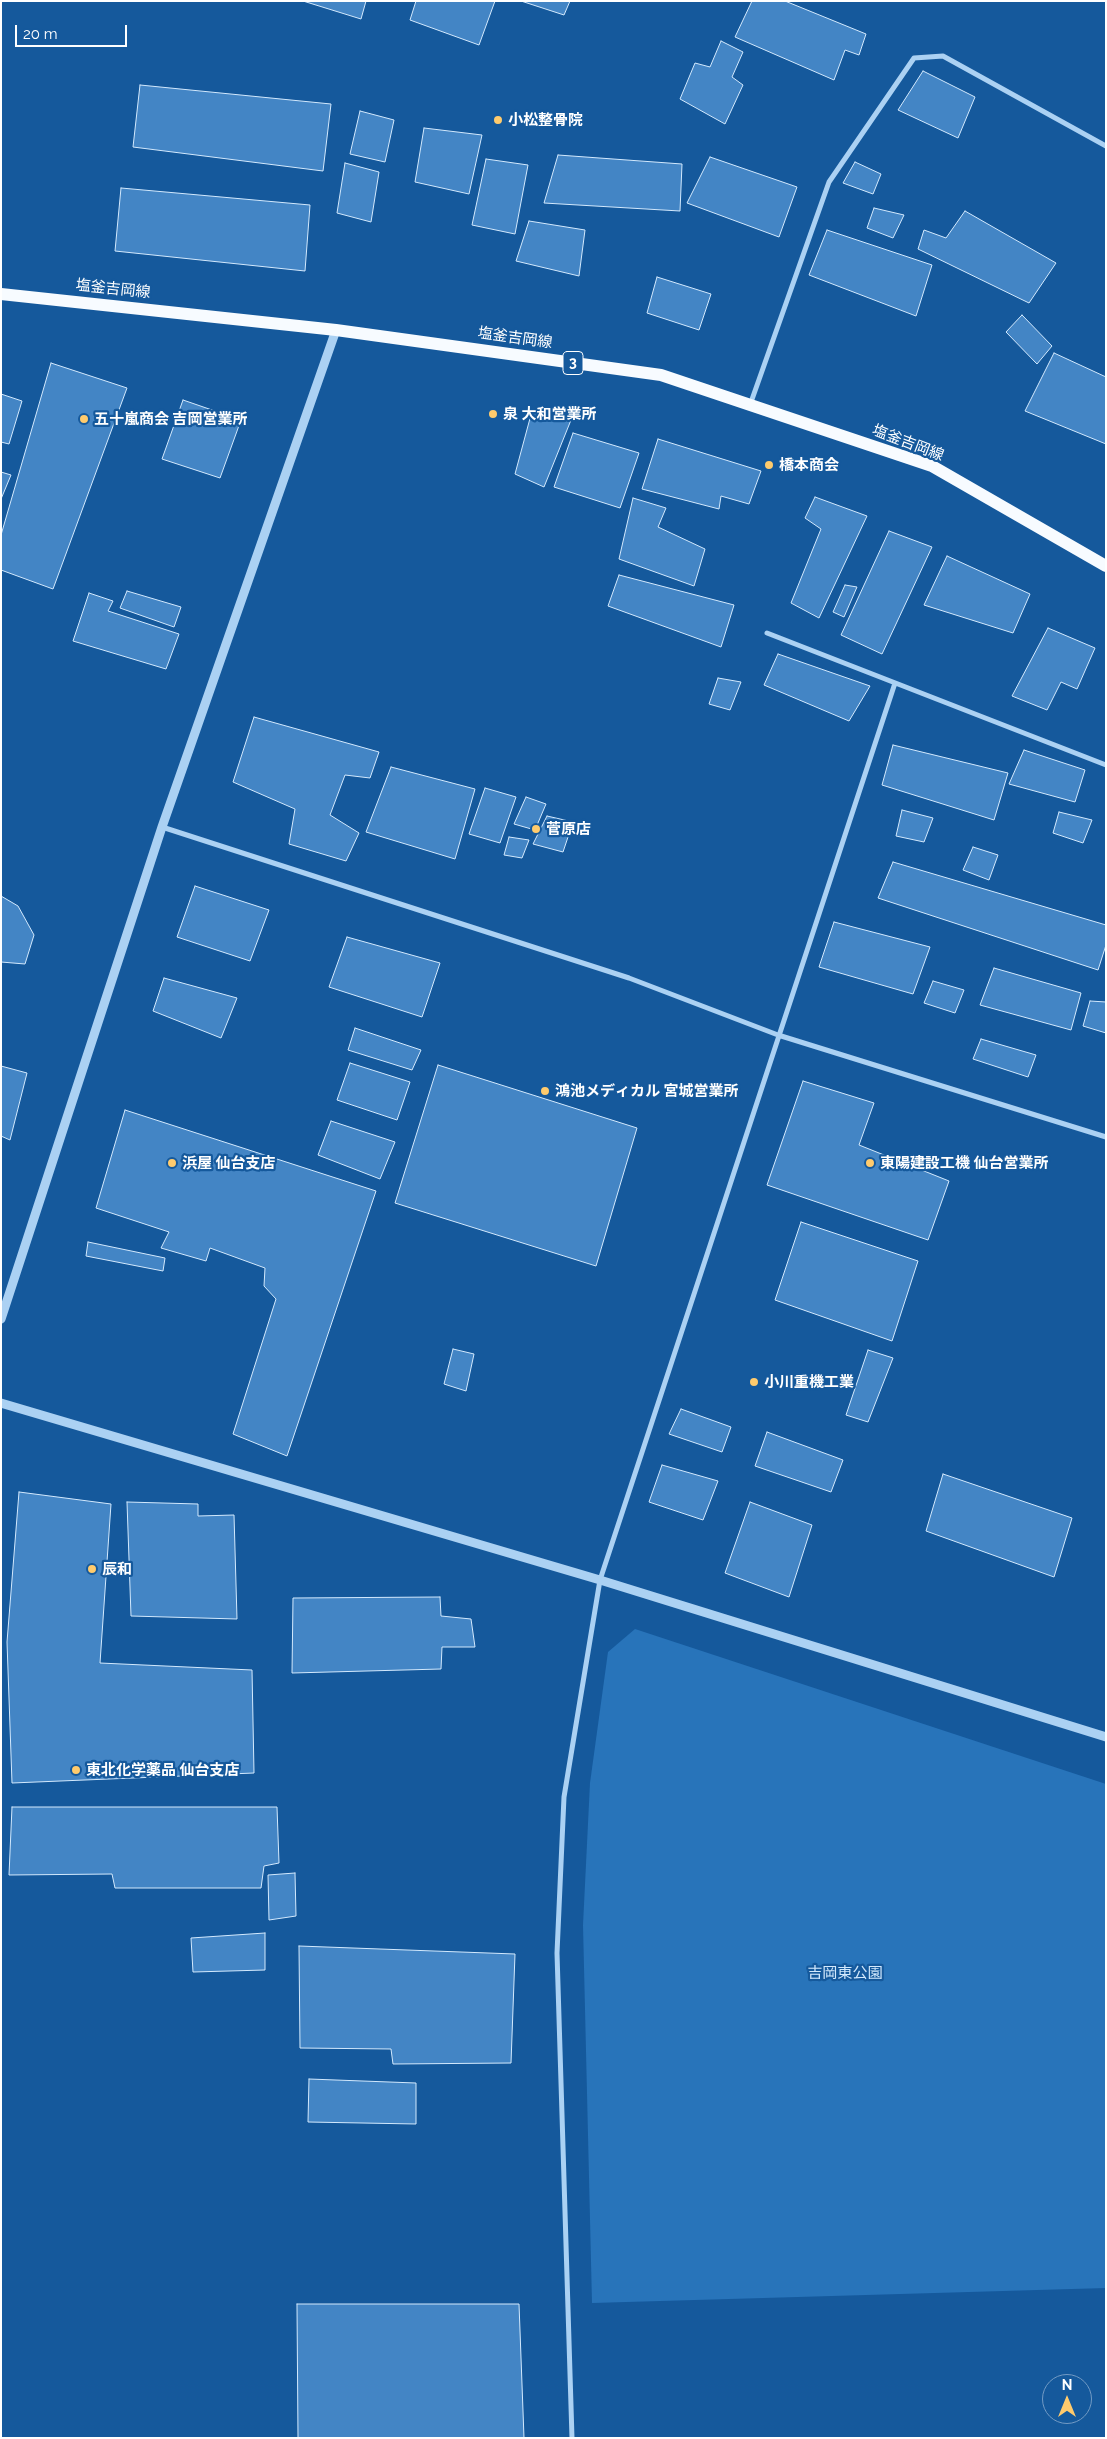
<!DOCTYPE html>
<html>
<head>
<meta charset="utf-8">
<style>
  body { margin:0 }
  #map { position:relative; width:1107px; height:2439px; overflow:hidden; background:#15599c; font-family:Raleway,sans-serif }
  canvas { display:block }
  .frame { position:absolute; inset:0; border:2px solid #fff; pointer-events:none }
  .north { position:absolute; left:1042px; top:2374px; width:50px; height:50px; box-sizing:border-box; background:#15599c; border:1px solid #739bc4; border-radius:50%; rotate:0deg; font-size:14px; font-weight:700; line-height:20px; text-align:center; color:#fff }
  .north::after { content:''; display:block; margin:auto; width:18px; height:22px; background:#ffcb6d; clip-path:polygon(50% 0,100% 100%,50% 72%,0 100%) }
  .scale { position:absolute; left:15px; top:25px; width:112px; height:22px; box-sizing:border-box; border:2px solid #fff; border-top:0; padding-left:6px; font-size:15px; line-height:18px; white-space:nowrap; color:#fff; -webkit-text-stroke:4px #15599c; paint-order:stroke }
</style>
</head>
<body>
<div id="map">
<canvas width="1107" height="2439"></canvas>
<div class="frame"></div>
<div class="north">N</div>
<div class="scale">20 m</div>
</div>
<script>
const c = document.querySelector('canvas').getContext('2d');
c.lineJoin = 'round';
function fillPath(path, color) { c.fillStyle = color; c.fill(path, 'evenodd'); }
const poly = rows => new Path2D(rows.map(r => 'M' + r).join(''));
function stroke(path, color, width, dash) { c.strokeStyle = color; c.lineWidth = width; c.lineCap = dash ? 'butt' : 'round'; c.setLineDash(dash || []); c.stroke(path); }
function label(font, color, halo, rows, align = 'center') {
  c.font = font + ' Raleway,"Noto Sans JP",sans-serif'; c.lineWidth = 4.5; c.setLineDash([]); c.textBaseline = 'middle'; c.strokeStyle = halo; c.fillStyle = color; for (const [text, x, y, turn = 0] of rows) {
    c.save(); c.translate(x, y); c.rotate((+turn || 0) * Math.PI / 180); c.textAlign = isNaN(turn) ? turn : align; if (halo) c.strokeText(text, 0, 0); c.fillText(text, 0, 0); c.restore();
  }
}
const green = poly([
  [635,1629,1106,1784,1106,2288,592,2303,583,1925,590,1783,608,1652]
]);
const building = poly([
  [303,1,366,1,361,19,303,1],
  [416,1,495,1,479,45,410,20,416,1],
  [521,1,570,1,564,15,521,1],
  [752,1,785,1,866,34,859,55,845,50,834,80,735,37,752,1],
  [721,41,743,52,732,77,743,85,725,124,680,99,695,63,710,67,721,41],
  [923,71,975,97,958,138,898,110,923,71],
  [140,85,331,104,323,171,133,147,140,85],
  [360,111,394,120,385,162,350,154,360,111],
  [424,128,482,135,469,194,415,182,424,128],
  [558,155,682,164,680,211,544,203,558,155],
  [710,157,797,187,779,237,687,203,710,157],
  [486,159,528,165,515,234,472,225,486,159],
  [855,162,881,174,873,194,843,183,855,162],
  [345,163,379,172,371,222,337,213,345,163],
  [121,188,310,205,305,271,115,251,121,188],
  [874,208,904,215,893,238,867,228,874,208],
  [965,211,1056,263,1029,303,918,249,924,230,946,238,965,211],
  [529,221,585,230,579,276,516,261,529,221],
  [827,230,932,265,916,316,809,275,827,230],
  [657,277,711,294,699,330,647,313,657,277],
  [1022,315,1052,346,1037,364,1006,332,1022,315],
  [1054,353,1106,377,1106,444,1025,411,1054,353],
  [51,363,127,388,53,589,1,570,1,535,51,363],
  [1,394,22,401,9,444,1,442,1,394],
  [183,400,241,420,220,478,162,459,183,400],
  [532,411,571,420,544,487,515,474,532,411],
  [573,433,639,453,620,508,554,487,573,433],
  [658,439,761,471,749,504,721,496,719,509,642,489,658,439],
  [1,472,11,475,1,499,1,472],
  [815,497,867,516,819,618,791,603,821,529,805,518,815,497],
  [633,498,666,508,658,527,705,549,694,586,619,559,633,498],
  [889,531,932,547,882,654,841,635,889,531],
  [947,556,1030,594,1013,633,924,605,947,556],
  [619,575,734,605,721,647,608,606,619,575],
  [845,585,857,587,844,617,833,612,845,585],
  [127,591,181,607,174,627,120,608,127,591],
  [89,593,113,601,108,611,179,634,166,669,73,641,89,593],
  [1048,628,1095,648,1077,689,1061,682,1047,710,1012,696,1048,628],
  [778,654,870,686,849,721,764,685,778,654],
  [718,678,741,682,730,710,709,704,718,678],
  [254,717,379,752,370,778,345,775,330,815,359,833,346,861,289,844,295,809,233,782,254,717],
  [893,745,1008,773,994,820,882,785,893,745],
  [1024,750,1085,770,1075,802,1009,784,1024,750],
  [391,767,475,789,455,859,366,832,391,767],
  [485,788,516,797,500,843,469,834,485,788],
  [526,797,546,804,535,830,514,824,526,797],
  [902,810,933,818,924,842,896,836,902,810],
  [1059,812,1092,820,1083,843,1053,833,1059,812],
  [547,816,573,822,563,852,533,844,547,816],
  [509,837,529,840,522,858,504,855,509,837],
  [973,847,998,855,989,880,963,870,973,847],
  [893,862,1106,925,1106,945,1098,970,878,898,893,862],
  [195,886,269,910,250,961,177,937,195,886],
  [1,896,18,906,34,935,25,964,1,962,1,896],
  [834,922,930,947,913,994,819,967,834,922],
  [347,937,440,963,422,1017,329,987,347,937],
  [994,968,1081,993,1071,1030,980,1005,994,968],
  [164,978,237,998,221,1038,153,1011,164,978],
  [933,981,964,990,955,1013,924,1003,933,981],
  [1090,1001,1106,1002,1106,1033,1083,1026,1090,1001],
  [355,1028,421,1050,412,1070,348,1050,355,1028],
  [981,1039,1036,1055,1028,1077,973,1059,981,1039],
  [350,1063,410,1082,397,1120,337,1100,350,1063],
  [438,1065,637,1128,596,1266,395,1203,438,1065],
  [1,1066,27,1073,10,1140,1,1136,1,1066],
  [803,1081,874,1103,859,1145,949,1181,928,1240,767,1185,803,1081],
  [125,1110,376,1191,287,1456,233,1434,276,1299,264,1286,265,1268,210,1248,206,1261,161,1248,169,1232,96,1208,125,1110],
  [331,1121,395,1142,380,1179,318,1155,331,1121],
  [801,1222,918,1261,892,1341,775,1300,801,1222],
  [88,1242,165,1258,163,1271,86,1256,88,1242],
  [453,1349,474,1354,466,1391,444,1384,453,1349],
  [868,1350,893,1358,868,1422,846,1415,868,1350],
  [681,1409,731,1427,722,1452,669,1434,681,1409],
  [767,1432,843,1460,831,1492,755,1466,767,1432],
  [662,1465,718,1481,703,1520,649,1502,662,1465],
  [943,1474,1072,1518,1054,1577,926,1531,943,1474],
  [19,1492,111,1504,100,1663,252,1670,254,1773,12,1783,7,1642,19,1492],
  [127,1502,198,1504,198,1516,234,1515,237,1619,131,1616,127,1502],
  [750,1502,812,1525,789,1597,725,1573,750,1502],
  [440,1597,441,1616,471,1619,475,1647,442,1647,441,1669,292,1673,293,1598,440,1597],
  [12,1807,277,1807,279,1863,264,1866,261,1888,115,1888,112,1874,9,1875,12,1807],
  [295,1873,296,1916,269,1920,268,1875,295,1873],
  [265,1933,265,1970,193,1972,191,1938,265,1933],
  [299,1946,515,1954,511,2063,393,2064,391,2049,300,2048,299,1946],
  [309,2079,416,2083,416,2124,308,2122,309,2079],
  [297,2304,519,2304,524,2438,298,2438,297,2304]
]);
const minor = poly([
  [750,405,829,182,914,58,943,56,1106,146],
  [767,633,1106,765],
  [162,827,629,978,778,1035,1106,1137],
  [572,2438,557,1953,564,1797,600,1580,895,683]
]);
const tertiary = poly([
  [1,1319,162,827,336,330],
  [1,1403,600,1580,1106,1737]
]);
const primary = poly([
  [1,294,336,330,661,375,932,466,1106,566]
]);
const markers = [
  [498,120,5,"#ffcb6d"],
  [493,414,5,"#ffcb6d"],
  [84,419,5,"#ffcb6d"],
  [769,465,5,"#ffcb6d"],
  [536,829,5,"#ffcb6d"],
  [545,1091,5,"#ffcb6d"],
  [172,1163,5,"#ffcb6d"],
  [870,1163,5,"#ffcb6d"],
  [754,1382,5,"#ffcb6d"],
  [92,1569,5,"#ffcb6d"],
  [76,1770,5,"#ffcb6d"]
];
const shields = [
  [573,363,20]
];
const shieldNames = [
  ["3",573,363]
];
const poiNames = [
  ["小松整骨院",508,120],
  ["泉 大和営業所",503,414],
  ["五十嵐商会 吉岡営業所",94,419],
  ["橋本商会",779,465],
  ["菅原店",546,829],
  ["鴻池メディカル 宮城営業所",555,1091],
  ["浜屋 仙台支店",182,1163],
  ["東陽建設工機 仙台営業所",880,1163],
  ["小川重機工業",764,1382],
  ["辰和",102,1569],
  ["東北化学薬品 仙台支店",86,1770]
];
const streetNames = [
  ["塩釜吉岡線",113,289,6],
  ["塩釜吉岡線",515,338,8],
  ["塩釜吉岡線",908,443,21]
];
const parkNames = [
  ["吉岡東公園",845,1973]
];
fillPath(green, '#2874ba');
fillPath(building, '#4385c5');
stroke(building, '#d3e9fd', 1);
stroke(minor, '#abd1f3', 5);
stroke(tertiary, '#abd1f3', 9);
stroke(primary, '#f7fbff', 12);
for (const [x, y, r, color] of markers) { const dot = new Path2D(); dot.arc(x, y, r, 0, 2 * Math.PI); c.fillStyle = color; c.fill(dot); stroke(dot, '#15599c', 2); }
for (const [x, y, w] of shields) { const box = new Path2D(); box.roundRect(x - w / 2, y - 11.5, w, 23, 4); c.fillStyle = '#15599c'; c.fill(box); stroke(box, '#fff', 1); }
label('bold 14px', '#fff', null, shieldNames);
label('bold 15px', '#fff', '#15599c', poiNames, 'left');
label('15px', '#fff', '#15599c', streetNames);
label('15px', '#d3e9fd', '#15599c', parkNames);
</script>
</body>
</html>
